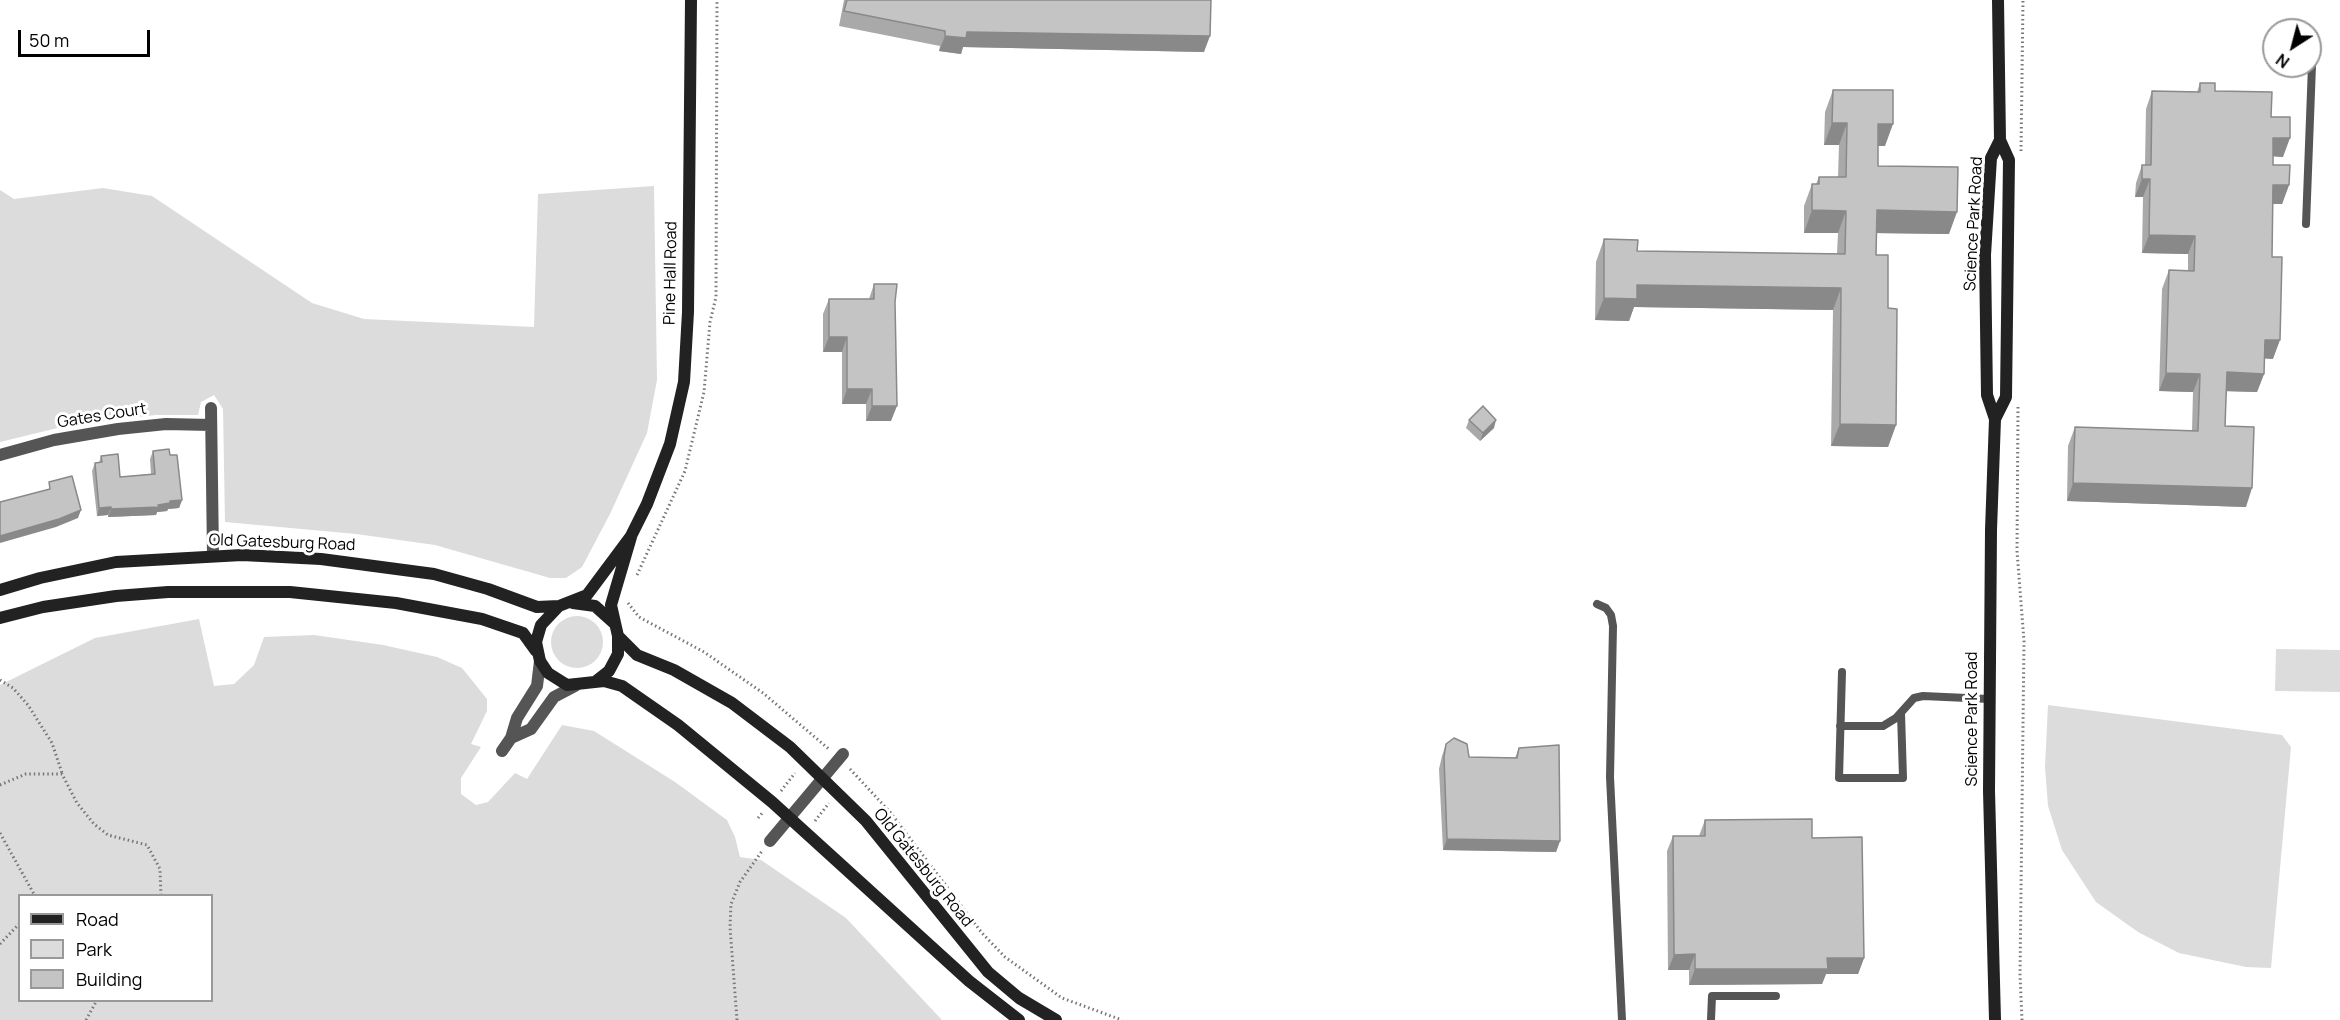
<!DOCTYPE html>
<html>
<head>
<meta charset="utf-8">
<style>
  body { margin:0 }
  #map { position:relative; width:2340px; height:1020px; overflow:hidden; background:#fff; font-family:Manrope,sans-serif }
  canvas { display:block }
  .legend { position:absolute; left:18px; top:894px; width:195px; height:108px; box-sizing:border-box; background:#fff; border:2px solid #999; margin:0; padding:8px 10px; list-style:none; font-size:18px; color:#000 }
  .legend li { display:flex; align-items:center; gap:12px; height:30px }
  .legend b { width:30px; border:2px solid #999 }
  .north { position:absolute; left:2262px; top:18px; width:60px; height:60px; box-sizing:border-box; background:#fff; border:2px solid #999; border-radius:50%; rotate:216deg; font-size:16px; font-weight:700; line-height:24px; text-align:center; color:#000 }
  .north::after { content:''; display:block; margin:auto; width:21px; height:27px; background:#000; clip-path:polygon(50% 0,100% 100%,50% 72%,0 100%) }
  .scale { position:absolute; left:18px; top:30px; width:132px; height:27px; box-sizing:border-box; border:3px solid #000; border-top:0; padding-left:8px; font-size:18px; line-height:21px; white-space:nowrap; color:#000; -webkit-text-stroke:4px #fff; paint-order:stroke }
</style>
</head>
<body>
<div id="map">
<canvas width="2340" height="1020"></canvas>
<ul class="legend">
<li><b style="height:8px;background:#222"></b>Road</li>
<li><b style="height:16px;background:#dcdcdc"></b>Park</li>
<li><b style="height:16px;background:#c4c4c4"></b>Building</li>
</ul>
<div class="north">N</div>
<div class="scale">50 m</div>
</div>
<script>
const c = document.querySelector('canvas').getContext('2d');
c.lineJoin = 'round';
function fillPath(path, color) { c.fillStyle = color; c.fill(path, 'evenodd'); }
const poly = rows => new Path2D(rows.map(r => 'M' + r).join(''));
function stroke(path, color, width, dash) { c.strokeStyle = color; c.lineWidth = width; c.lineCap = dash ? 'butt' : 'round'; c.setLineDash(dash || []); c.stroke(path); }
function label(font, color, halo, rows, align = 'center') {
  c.font = font + ' Manrope,sans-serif'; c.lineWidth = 6; c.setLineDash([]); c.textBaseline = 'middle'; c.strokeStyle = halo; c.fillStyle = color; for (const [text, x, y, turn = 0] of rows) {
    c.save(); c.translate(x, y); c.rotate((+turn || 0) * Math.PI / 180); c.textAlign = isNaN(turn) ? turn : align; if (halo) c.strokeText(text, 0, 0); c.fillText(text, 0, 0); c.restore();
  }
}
const green = poly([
  [654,186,657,380,647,433,610,514,582,567,566,578,550,578,435,545,356,534,225,522,223,409,214,395,201,402,198,415,156,415,70,425,0,442,0,190,14,199,103,188,152,196,312,303,364,319,534,327,538,194],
  '551 642a26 26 0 1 1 52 0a26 26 0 1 1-52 0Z',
  [199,619,214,686,234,684,254,665,264,637,314,635,383,645,437,657,462,668,487,699,487,711,471,744,481,747,461,778,461,794,476,805,488,802,515,773,527,779,562,725,594,731,675,782,727,820,735,837,740,857,761,860,846,918,942,1020,0,1020,0,685,95,638],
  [20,896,212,896,212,1000,20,1000],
  [2276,649,2340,650,2340,692,2275,691],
  [2048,705,2282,735,2291,747,2271,968,2246,967,2179,953,2138,932,2096,902,2062,850,2048,806,2045,767]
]);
const path = poly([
  [2021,151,2023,0],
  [2018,407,2017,551,2024,641,2020,975,2022,1020],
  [637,575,685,471,704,392,710,322,716,297,717,0],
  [628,603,639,617,704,652,763,693,830,750],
  [0,680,13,688,28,705,52,743,62,773],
  [850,769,890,812,982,933,1005,957,1062,998,1122,1020],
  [0,785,26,774,62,774,77,803,94,824,108,835,147,845,160,869,161,896],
  [781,791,795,773],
  [758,818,763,812],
  [815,821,829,803],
  [0,833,35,896],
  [0,944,20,923],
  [86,1020,97,1000],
  [737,1020,730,927,731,904,740,882,762,851]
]);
const lane = poly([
  [2306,224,2313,39],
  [1597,604,1606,608,1611,615,1613,626,1610,777,1622,1020],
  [1842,672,1839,778,1903,778,1901,713],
  [1840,726,1883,726,1896,718,1914,698,1923,696,1989,699],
  [1711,1020,1712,996,1776,996]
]);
const street = poly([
  [211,408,213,555],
  [0,455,54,440,118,429,166,424,211,425],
  [511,738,531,729,554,697,575,686],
  [502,751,511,738,517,718,537,686,540,661],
  [770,841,843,754]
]);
const secondary = poly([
  [1995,419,2006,397,2009,160,2000,140,1998,0],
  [0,590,40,578,116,562,242,555,321,559,434,574,488,589,537,607,559,606,587,595,631,536,647,504,670,444,684,382,688,312,691,0],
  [573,603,595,606,614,623],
  [558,607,541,625,536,642,540,661,548,673,567,685,604,681,622,686,678,725,772,802,969,981,1019,1020],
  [0,618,43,607,116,596,168,592,290,592,396,603,482,619,523,633,536,651],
  [618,636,637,655,674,670,732,703,790,747,866,821,988,972,1019,998,1056,1020],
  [595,682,609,671,618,654,618,636,611,605,631,537],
  [1995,1020,1989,791,1991,530,1995,419,1987,395,1985,255,1991,158,2000,140]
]);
const wall = poly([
  [844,0,1211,0,1204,52,963,47,961,54,939,51,940,46,839,26],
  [2200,83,2271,117,2283,157,2273,156,2273,165,2289,185,2282,204,2273,204,2272,257,2273,359,2264,358,2264,374,2257,392,2226,391,2225,426,2246,507,2067,501,2068,446,2075,427,2192,431,2193,392,2159,391,2162,289,2169,270,2188,271,2188,254,2142,253,2143,197,2135,197,2136,183,2142,165,2145,165,2146,109,2152,91,2197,92],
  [1833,90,1885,146,1878,146,1878,166,1949,234,1877,233,1876,255,1888,308,1896,425,1888,447,1831,446,1833,310,1634,307,1629,321,1595,320,1596,262,1604,239,1637,251,1837,254,1838,233,1804,233,1804,206,1812,184,1816,184,1819,177,1838,177,1839,145,1824,145,1825,112],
  [874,284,895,302,891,421,866,421,866,404,842,404,842,352,823,352,823,314,829,299,869,299],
  [1469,420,1494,428,1480,441,1466,428],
  [153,451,170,455,182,500,179,508,168,509,167,511,157,512,156,515,108,517,108,515,97,516,92,471,95,463,99,463,101,456,120,477,151,474,150,459],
  [1446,744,1469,757,1515,758,1519,748,1560,841,1556,852,1443,850,1439,769,1442,756],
  [1705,820,1812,838,1864,958,1858,974,1826,974,1822,984,1689,985,1689,970,1668,970,1667,851,1673,836,1699,836]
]);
const shadedWall = poly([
  [967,32,1210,36,1204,52,963,47,961,54,939,51,945,36],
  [1832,123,1847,123,1839,145,1824,145],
  [1878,124,1893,124,1885,146,1870,146],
  [2273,138,2290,138,2283,157,2267,156],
  [2142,179,2150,179,2143,197,2135,197],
  [2273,185,2289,185,2282,204,2266,204],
  [1812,210,1846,211,1838,233,1804,233],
  [1877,210,1957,212,1949,234,1869,233],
  [2149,235,2195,236,2188,254,2142,253],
  [1637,285,1841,288,1833,310,1634,307,1629,321,1595,320,1604,298],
  [829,337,847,337,842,352,823,352],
  [2265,340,2280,340,2273,359,2258,358],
  [2227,372,2264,374,2257,392,2220,391],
  [2166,373,2200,374,2193,392,2159,391],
  [847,389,872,389,866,404,842,404],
  [872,406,897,406,891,421,866,421],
  [1496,420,1494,428,1480,441,1483,433],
  [1840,424,1896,425,1888,447,1831,446],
  [2073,483,2252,488,2246,507,2067,501],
  [182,500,179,508,168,509,167,511,157,512,156,515,108,517,111,509,158,505,170,501],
  [111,507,108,515,97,516,99,508],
  [81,510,78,518,56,527,0,543,0,536],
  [1447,839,1560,841,1556,852,1443,850],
  [1695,954,1689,970,1668,970,1674,955],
  [1827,958,1864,958,1858,974,1826,974,1822,984,1689,985,1695,969]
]);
const building = poly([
  [847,0,1211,0,1210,36,967,32,966,38,945,36,945,31,844,11,847,0],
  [2200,83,2215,83,2215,91,2272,92,2271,117,2290,117,2290,138,2273,138,2273,165,2290,165,2289,185,2273,185,2272,257,2282,257,2280,340,2265,340,2264,374,2227,372,2225,426,2254,427,2252,488,2073,483,2075,427,2198,431,2200,374,2166,373,2169,270,2194,271,2195,236,2149,235,2150,179,2142,179,2142,165,2151,165,2152,91,2200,92,2200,83],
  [1833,90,1893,90,1893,124,1878,124,1878,166,1958,167,1957,212,1877,210,1876,255,1888,255,1888,308,1897,309,1896,425,1840,424,1841,288,1637,285,1637,299,1604,298,1604,239,1638,240,1637,251,1845,254,1846,211,1812,210,1812,184,1819,184,1819,177,1846,177,1847,123,1832,123,1833,90],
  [874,284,897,284,895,302,897,406,872,406,872,389,847,389,847,337,829,337,829,299,874,299,874,284],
  [1483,406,1496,420,1483,433,1469,420,1483,406],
  [169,449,170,455,177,455,182,500,170,501,170,503,158,505,159,507,111,509,111,507,99,508,95,463,102,462,101,456,118,454,120,477,155,474,153,451,169,449],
  [72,476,81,510,59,519,0,536,0,502,50,489,49,482,72,476],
  [1454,738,1467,744,1469,757,1517,758,1519,748,1559,745,1560,841,1447,839,1444,757,1446,744,1454,738],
  [1812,819,1812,838,1862,837,1864,958,1827,958,1828,969,1695,969,1695,954,1674,955,1673,836,1705,836,1705,820,1812,819]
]);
const streetNames = [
  ["Science Park Road",1974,224,-87],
  ["Pine Hall Road",671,273,-89],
  ["Gates Court",102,416,-9],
  ["Old Gatesburg Road",282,543,2],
  ["Science Park Road",1973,719,-90],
  ["Old Gatesburg Road",923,868,51]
];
fillPath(green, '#dcdcdc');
stroke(path, '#777', 3, [1.5, 3]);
stroke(lane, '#555', 8);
stroke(street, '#555', 12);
stroke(secondary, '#222', 12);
fillPath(wall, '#a9a9a9');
fillPath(shadedWall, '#898989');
fillPath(building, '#c4c4c4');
stroke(building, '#898989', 1.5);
label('16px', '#000', '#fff', streetNames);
</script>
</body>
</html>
